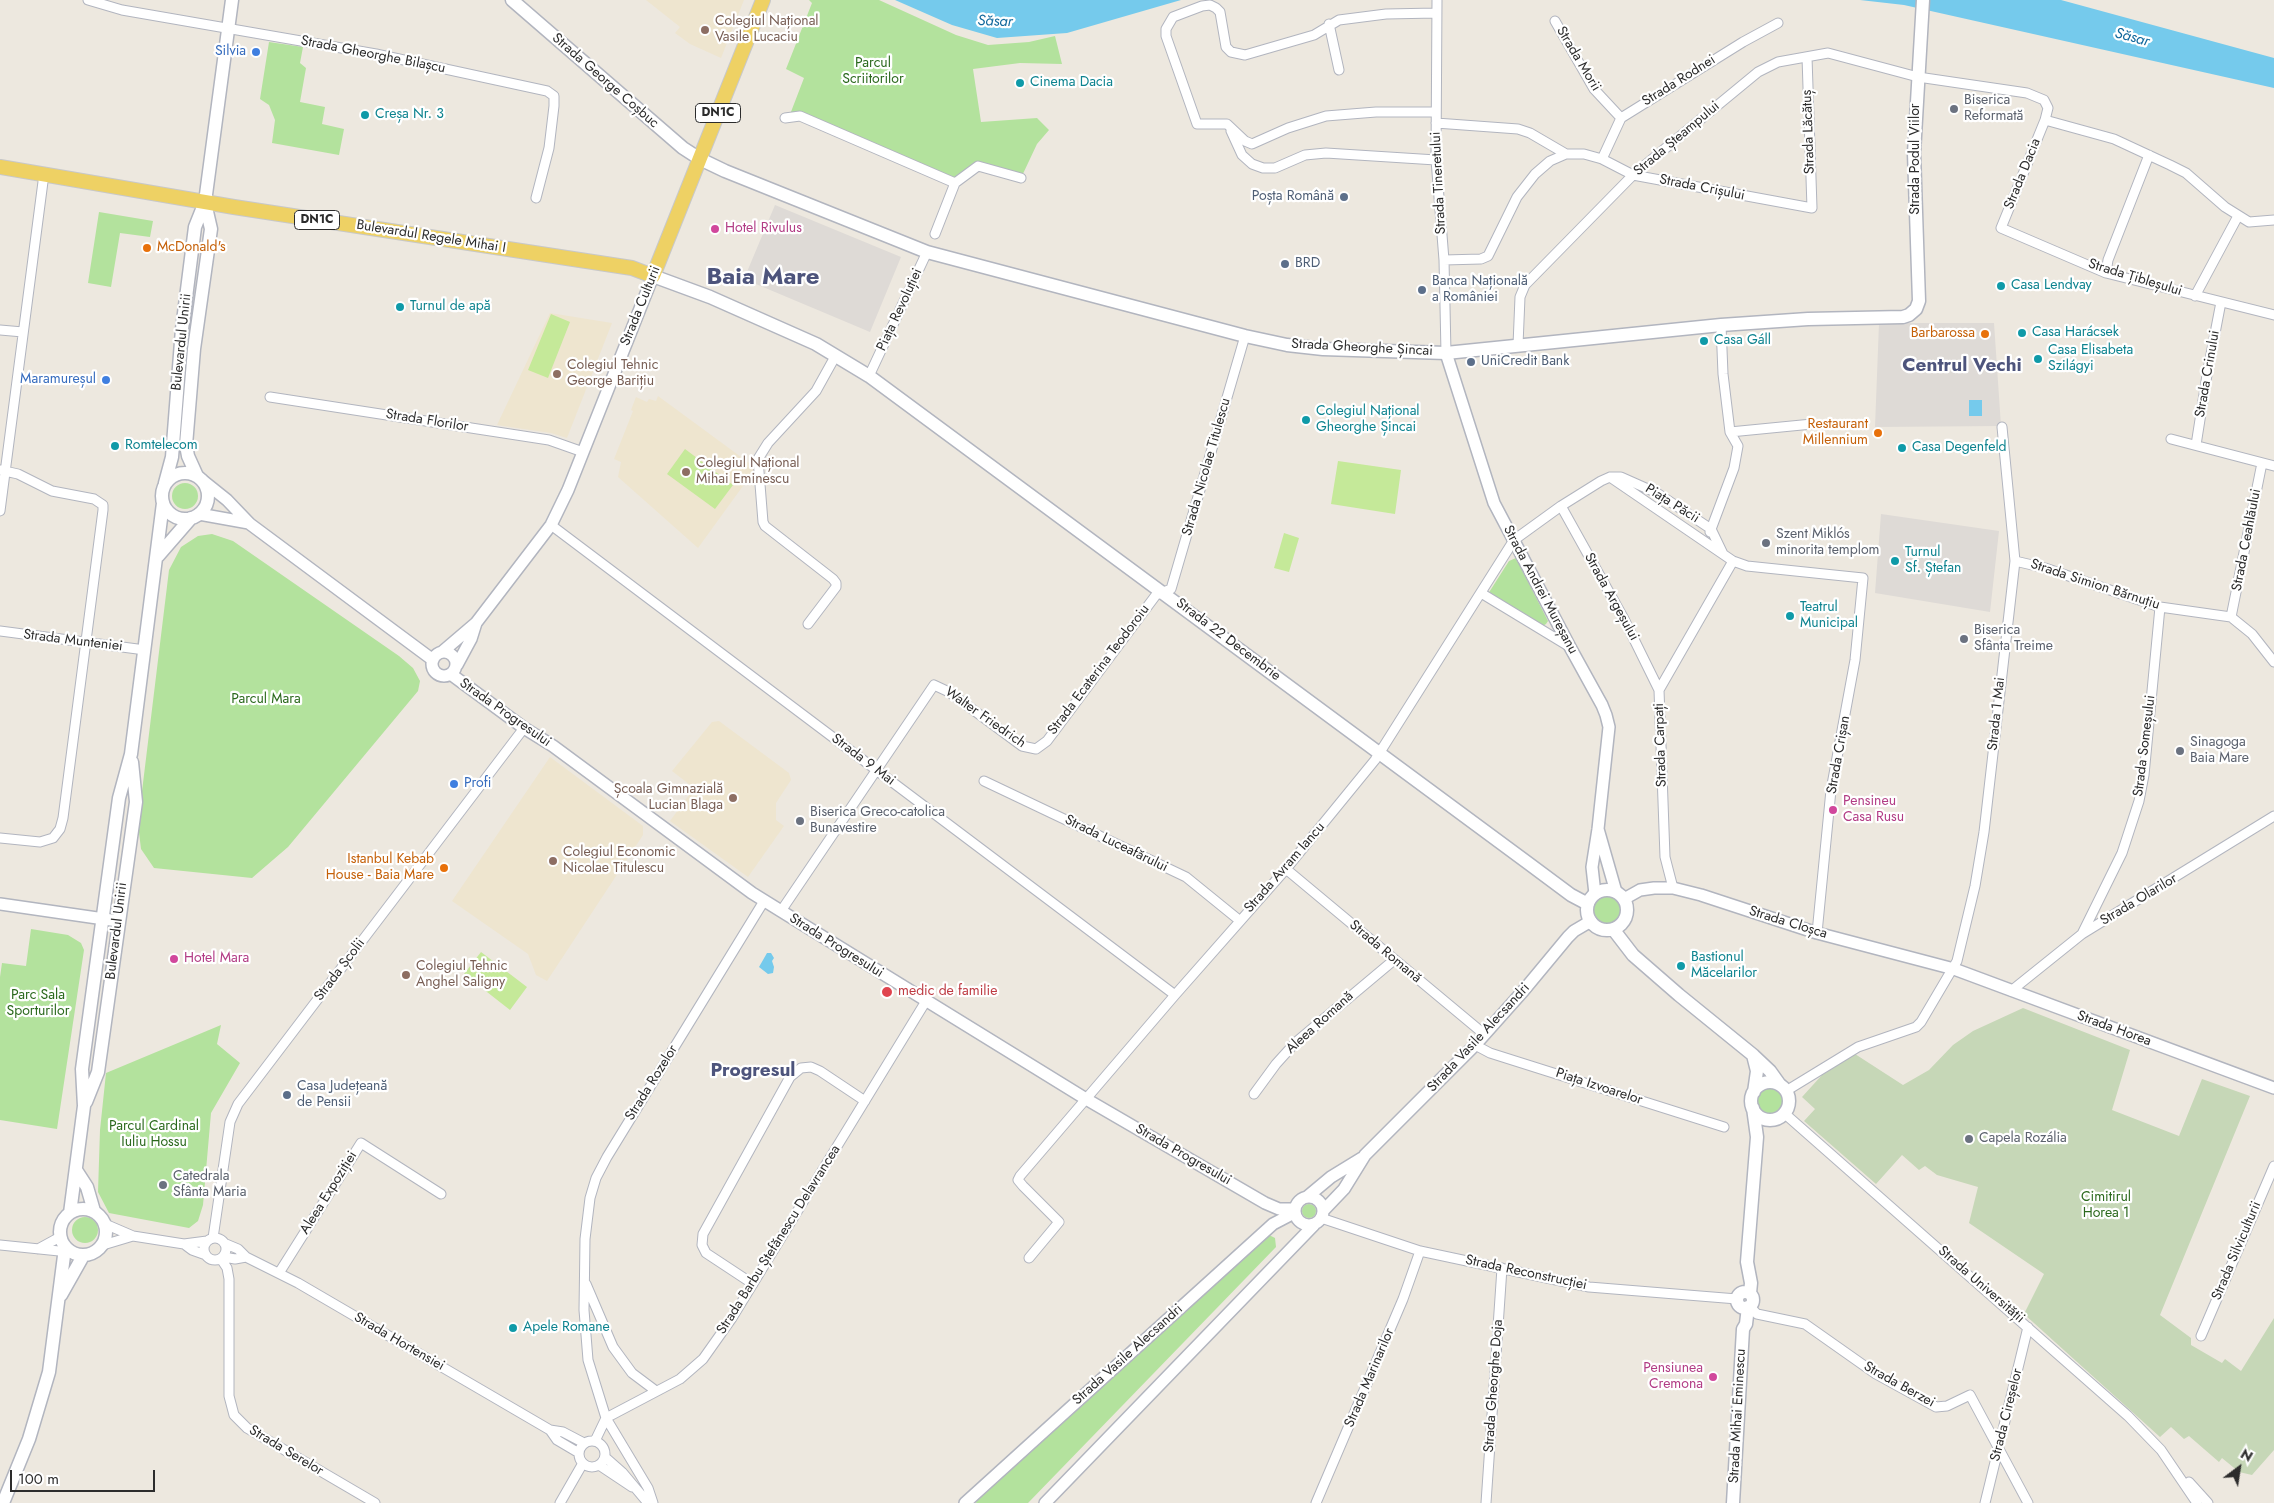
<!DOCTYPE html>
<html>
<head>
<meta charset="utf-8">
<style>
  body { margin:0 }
  #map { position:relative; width:2274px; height:1503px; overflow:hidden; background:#ede8df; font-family:Jost,sans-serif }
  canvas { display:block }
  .north { position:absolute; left:2214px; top:1443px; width:50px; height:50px; -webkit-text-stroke:4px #fff; paint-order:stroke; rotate:31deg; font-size:14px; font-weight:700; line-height:20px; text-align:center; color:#2c2c2c }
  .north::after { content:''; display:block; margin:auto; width:18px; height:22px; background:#2c2c2c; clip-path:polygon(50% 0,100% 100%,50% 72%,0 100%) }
  .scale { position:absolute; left:10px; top:1470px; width:145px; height:22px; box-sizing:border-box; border:2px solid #2c2c2c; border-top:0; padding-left:6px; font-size:15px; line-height:18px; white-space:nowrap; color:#2c2c2c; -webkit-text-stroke:4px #fff; paint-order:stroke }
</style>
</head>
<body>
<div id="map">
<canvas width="2274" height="1503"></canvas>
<div class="north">N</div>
<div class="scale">100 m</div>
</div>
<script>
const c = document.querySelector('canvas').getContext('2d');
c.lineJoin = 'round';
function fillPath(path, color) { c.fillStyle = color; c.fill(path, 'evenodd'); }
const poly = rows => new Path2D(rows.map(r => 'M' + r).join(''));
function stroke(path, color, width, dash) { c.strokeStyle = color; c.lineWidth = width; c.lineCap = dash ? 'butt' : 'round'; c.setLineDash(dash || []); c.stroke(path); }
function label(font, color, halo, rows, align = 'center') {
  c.font = font + ' Jost,sans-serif'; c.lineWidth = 4.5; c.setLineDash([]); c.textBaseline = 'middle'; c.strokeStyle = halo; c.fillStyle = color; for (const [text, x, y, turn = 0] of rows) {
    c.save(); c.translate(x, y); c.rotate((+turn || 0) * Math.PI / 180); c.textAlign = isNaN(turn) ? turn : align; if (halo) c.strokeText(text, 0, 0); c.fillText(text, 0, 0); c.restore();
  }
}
const education = poly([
  [646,0,744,0,721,58,690,44,675,33,680,27],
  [550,313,612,323,567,438,551,433,497,425],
  [658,396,756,468,698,548,618,477,621,462,614,459,633,411,631,410,636,397,647,402,649,399,656,401],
  [719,721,789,773,791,780,776,803,776,820,784,826,748,877,670,821,694,788,672,771,712,722],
  [550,757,643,826,643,835,547,981,536,975,528,954,452,901]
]);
const green = poly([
  [809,0,879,0,956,35,988,45,1029,42,1055,36,1062,64,1020,63,973,69,981,122,1037,118,1049,130,1037,144,1021,178,978,166,955,183,800,116,789,117,804,78,786,69,812,3],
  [269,42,303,47,300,63,306,68,300,102,325,107,322,124,344,129,339,155,272,143,275,120,269,105,260,99],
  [99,212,153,221,150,237,120,233,111,287,88,283],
  '172 496a13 13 0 1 1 26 0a13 13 0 1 1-26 0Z',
  [212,534,233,541,399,656,413,668,420,681,418,691,288,847,252,878,154,868,141,849,138,824,169,570,181,547,198,536],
  [1516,558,1548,621,1546,624,1541,627,1488,594,1509,561],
  '1593 910a15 15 0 1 1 30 0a15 15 0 1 1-30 0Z',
  [31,929,68,935,81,943,84,950,57,1129,0,1120,0,977,2,963,26,966],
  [221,1025,217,1044,240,1063,211,1113,203,1205,198,1221,189,1228,109,1213,98,1192,100,1130,106,1073],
  '1756 1101a14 14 0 1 1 28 0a14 14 0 1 1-28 0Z',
  '1302 1211a7 7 0 1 1 14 0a7 7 0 1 1-14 0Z',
  '72 1230a13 13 0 1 1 26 0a13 13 0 1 1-26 0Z',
  [1267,1234,1275,1238,1276,1247,1028,1503,976,1503,977,1499]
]);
const cemetery = poly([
  [2023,1008,2130,1050,2112,1110,2179,1136,2202,1079,2250,1096,2160,1315,2191,1338,2191,1345,2222,1363,2225,1359,2241,1371,2274,1318,2274,1450,2252,1475,2239,1472,2222,1458,2219,1462,2189,1436,2184,1439,2171,1427,2160,1437,2024,1314,2044,1274,1969,1223,1978,1187,1937,1175,1925,1166,1919,1170,1902,1155,1876,1184,1804,1121,1815,1109,1802,1097,1822,1075,1855,1054,1903,1085,1929,1070,1953,1045,1973,1031]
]);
const pitch = poly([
  [551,314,570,322,548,378,528,370],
  [685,449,733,485,715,509,667,474],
  [1338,461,1401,470,1395,514,1331,504],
  [1284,533,1299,538,1289,572,1274,568],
  [481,952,527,987,510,1010,464,974]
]);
const plaza = poly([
  [775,205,901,257,870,332,744,279],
  [1879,323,1994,323,2001,426,1875,427],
  [1881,514,1999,531,1990,612,1875,593]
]);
const water = poly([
  [895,0,1181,0,1067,33,997,38,952,25],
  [1860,0,2061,0,2274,58,2274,88,1904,5],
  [1969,400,1982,400,1982,416,1969,416],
  [767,953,771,953,774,958,772,961,774,967,773,973,768,974,759,967]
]);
const minor = poly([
  [88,0,122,10,376,54,547,91,554,96,554,106,549,148,536,198],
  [1437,0,1436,160,1444,260,1446,353],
  [1555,21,1594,89,1621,118],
  [1329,24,1339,70],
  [1436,112,1376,112,1326,116,1288,128,1252,144,1245,141,1227,124,1197,124,1166,36,1166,29,1173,17,1202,6,1210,5,1216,8,1220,12,1226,47,1231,52,1245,55,1314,35,1339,20,1386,14,1436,13],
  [785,118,800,116,955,183,978,166,1021,178],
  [2045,120,2114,139,2170,165,2186,173,2225,207,2249,222,2274,220],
  [1436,123,1518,129,1530,133,1566,154],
  [1231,131,1242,155,1252,164,1263,168,1275,168,1305,155,1326,153,1436,160],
  [1602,159,1621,118,1743,42,1778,23],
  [935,234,955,183],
  [1444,260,1481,259,1488,256,1517,197,1535,174,1550,161,1566,154,1584,154,1602,159,1633,175,1812,208,1807,57],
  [2106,273,2108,260,2149,155],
  [2195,296,2238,216],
  [0,330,23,332],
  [1518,345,1520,297,1525,285,1633,175,1758,72,1778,62,1828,53,1918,77,2027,93,2044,100,2048,108,2045,120,2001,228,2106,273,2274,315],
  [869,376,927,252],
  [270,397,549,440,583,452],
  [1730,432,1812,424],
  [2171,439,2274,466],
  [2196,445,2207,375,2221,302],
  [0,470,18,474,52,491,94,499,103,505,103,510,63,818,60,829,53,838,40,842,0,838],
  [1610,477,1733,561,1747,566,1863,578,1855,660,1831,790,1817,933],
  [1561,506,1624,619,1659,690],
  [0,511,44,174],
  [551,525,1175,995],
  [1710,532,1734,468,1738,446,1730,432,1723,374,1721,325],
  [2015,561,2045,568,2160,607,2231,617,2252,634,2274,662],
  [1481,593,1570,647],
  [2231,617,2262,463],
  [808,624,836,587,836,583,833,579,765,526,763,522,758,459,768,443,816,391,836,355],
  [0,631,145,650],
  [984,781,1186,877,1239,920],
  [1286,869,1484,1034],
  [1673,888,1665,857,1659,690,1733,561],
  [781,911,934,685,949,692,1022,746,1036,749,1047,741,1156,595,1171,589,1245,336],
  [2082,934,2122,853,2139,801,2144,775,2160,607],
  [2011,991,2082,934,2274,816],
  [1475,1045,1490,1053,1724,1127],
  [1786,1091,1858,1047,1916,1027,1921,1022,1957,961,1975,886,1984,832,2015,561,2002,427],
  [1254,1094,1276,1064,1295,1043,1394,960],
  [1784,1113,2128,1416,2161,1450,2197,1503],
  [1321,1218,1420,1251,1589,1287,1737,1299],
  [105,1224,133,1236,184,1244,207,1241],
  '204 1249a11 11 0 1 1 22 0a11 11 0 1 1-22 0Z',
  [213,1238,230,1122,238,1104,524,728],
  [184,1244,192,1250,206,1255],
  [226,1244,238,1249,246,1257,298,1283,550,1430,563,1432,584,1443],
  [0,1245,69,1252],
  [103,1245,133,1236],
  [38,1249,60,1237],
  [224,1257,235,1259,246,1257],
  [1029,1258,1059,1222,1023,1186,1018,1180,1020,1176,1175,995,1286,869,1375,760,1514,540,1561,506,1601,481,1610,477,1621,477,1657,493,1711,529,1723,554],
  [221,1259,227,1268,229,1279,229,1396,234,1415,247,1428,375,1503],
  [279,1273,361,1143,441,1194],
  [586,1284,613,1347,632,1373,656,1391],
  [753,1284,706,1253,702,1245,703,1234,790,1077,801,1068,811,1067,820,1071,865,1101],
  [1750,1307,1757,1314,1805,1324,1876,1374,1936,1407,1947,1406,1970,1395,2028,1503],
  [2201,1336,2274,1166],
  [550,1430,557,1440,579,1453],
  [595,1441,606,1418,680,1379,703,1359,732,1318,926,1001],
  '579 1454a13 13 0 1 1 26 0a13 13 0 1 1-26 0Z',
  [605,1457,622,1472,648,1503],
  [599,1465,632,1487],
  [2189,1482,2208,1503],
  [560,1503,583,1463],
  [653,1503,648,1488,606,1418,588,1360,584,1310,585,1239,590,1198,596,1178,607,1157,764,901],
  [1316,1503,1403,1299,1420,1251],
  [1486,1503,1502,1268],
  [1985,1503,2028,1327]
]);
const tertiary = poly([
  [1446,353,1494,503,1570,647,1602,705,1606,715,1609,727,1598,829,1592,867,1595,894],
  [202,480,227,500,250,524,433,660],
  [199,514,249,523],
  '432 664a12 12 0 1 1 24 0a12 12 0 1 1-24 0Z',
  [442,652,476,623,551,525,568,490,653,276],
  [457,665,471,639,476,623],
  [452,675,524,728,553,746,752,893,781,911,1086,1099,1265,1203,1279,1209,1295,1209],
  [1598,829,1616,892],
  [1624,899,1640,890,1654,888,1673,888,1701,895,1817,933,1954,969,2274,1088],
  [0,904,118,921],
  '1295 1211a14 14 0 1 1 28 0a14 14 0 1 1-28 0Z',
  [1307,1197,1331,1177,1362,1158],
  [1323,1211,1344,1189,1365,1155,1475,1045,1524,990,1568,937,1574,931,1591,921],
  [965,1503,1273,1224,1294,1213],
  [1045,1503,1314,1225]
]);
const secondary = poly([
  [512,0,683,148,700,159,725,171,927,252,1245,336,1287,345,1323,349,1446,353,1721,325,1808,319,1903,317,1909,315,1916,309,1919,301,1914,153,1923,0],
  [653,276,710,297,816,344,869,376,1528,863,1571,895,1588,904],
  '162 496a23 23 0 1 1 46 0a23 23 0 1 1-46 0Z',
  [197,476,188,456,186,445,194,349,211,229,205,203],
  [165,483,172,457,182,329,195,227,205,202,232,0],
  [158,556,191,518],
  '1587 910a20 20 0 1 1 40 0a20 20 0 1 1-40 0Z',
  [1613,929,1633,955,1679,995,1753,1055,1770,1071,1780,1085],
  [1753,1055,1757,1071,1754,1092],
  '1751 1101a19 19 0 1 1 38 0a19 19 0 1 1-38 0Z',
  [86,1102,98,1072,136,802,132,762],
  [76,1170,87,1187,94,1211],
  '60 1232a23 23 0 1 1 46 0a23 23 0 1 1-46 0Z',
  [70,1213,84,1106,82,1069,119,798,131,754,163,503],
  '1737 1300a8 8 0 1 1 16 0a8 8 0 1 1-16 0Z',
  [1750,1293,1751,1283,1747,1262,1757,1137,1753,1108],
  [61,1295,83,1256],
  [3,1503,29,1439,49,1372,65,1248],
  [1733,1503,1743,1329,1746,1324,1748,1307]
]);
const primary = poly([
  [0,167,234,207,632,268,653,276,763,0]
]);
const markers = [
  [705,30,5,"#8d6e63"],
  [256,52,5,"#3f7fe0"],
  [1020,83,5,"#0f9aa8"],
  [1954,109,5,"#6b7280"],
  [365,115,5,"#0f9aa8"],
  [1344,197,5,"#5c6f8a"],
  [715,229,5,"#d1479c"],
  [147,248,5,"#e8710a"],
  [1285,264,5,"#5c6f8a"],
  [2001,286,5,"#0f9aa8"],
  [1422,290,5,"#5c6f8a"],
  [400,307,5,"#0f9aa8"],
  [2022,333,5,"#0f9aa8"],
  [1985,334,5,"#e8710a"],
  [1704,341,5,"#0f9aa8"],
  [2038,359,5,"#0f9aa8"],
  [1471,362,5,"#5c6f8a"],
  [557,374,5,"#8d6e63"],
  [106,380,5,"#3f7fe0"],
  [1306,420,5,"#0f9aa8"],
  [1878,433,5,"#e8710a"],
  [115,446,5,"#0f9aa8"],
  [1902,448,5,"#0f9aa8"],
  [686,472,5,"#8d6e63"],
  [1766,543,5,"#6b7280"],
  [1895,561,5,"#0f9aa8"],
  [1790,616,5,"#0f9aa8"],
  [1964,639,5,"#6b7280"],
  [2180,751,5,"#6b7280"],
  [454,784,5,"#3f7fe0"],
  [733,798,5,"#8d6e63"],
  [1833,810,5,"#d1479c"],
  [800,821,5,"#6b7280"],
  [553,861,5,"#8d6e63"],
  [444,868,5,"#e8710a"],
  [174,959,5,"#d1479c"],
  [1681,966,5,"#0f9aa8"],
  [406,975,5,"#8d6e63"],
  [887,992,6,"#e0444e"],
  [287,1095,5,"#5c6f8a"],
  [1969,1139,5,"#6b7280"],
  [163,1185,5,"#6b7280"],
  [513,1328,5,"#0f9aa8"],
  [1713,1377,5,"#d1479c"]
];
const shields = [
  [718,113,45],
  [317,220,45]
];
const shieldNames = [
  ["DN1C",718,113],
  ["DN1C",317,220]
];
const educationNames = [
  ["Colegiul Național",715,22],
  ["Vasile Lucaciu",715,38],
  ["Colegiul Tehnic",567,366],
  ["George Barițiu",567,382],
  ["Colegiul Național",696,464],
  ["Mihai Eminescu",696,480],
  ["Școala Gimnazială",723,790,"right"],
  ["Lucian Blaga",723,806,"right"],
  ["Colegiul Economic",563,853],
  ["Nicolae Titulescu",563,869],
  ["Colegiul Tehnic",416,967],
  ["Anghel Saligny",416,983]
];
const shopNames = [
  ["Silvia",246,52],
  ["Maramureșul",96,380],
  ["Profi",464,784,"left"]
];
const streetNames = [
  ["Strada Gheorghe Bilașcu",373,55,11],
  ["Strada Morii",1578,59,59],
  ["Strada George Coșbuc",605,81,41],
  ["Strada Rodnei",1679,81,-32],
  ["Strada Lăcătuș",1809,132,-92],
  ["Strada Șteampului",1677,139,-40],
  ["Strada Podul Viilor",1916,159,-90],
  ["Strada Dacia",2023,174,-68],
  ["Strada Tineretului",1439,183,-93],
  ["Strada Crișului",1702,188,11],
  ["Bulevardul Regele Mihai I",431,237,9],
  ["Strada Țibleșului",2135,278,17],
  ["Strada Culturii",641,306,-68],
  ["Piața Revoluției",900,310,-65],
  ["Bulevardul Unirii",182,342,-84],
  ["Strada Gheorghe Șincai",1362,348,3],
  ["Strada Crinului",2208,374,-80],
  ["Strada Florilor",427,421,9],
  ["Strada Nicolae Titulescu",1207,467,-74],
  ["Piața Păcii",1672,504,32],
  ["Strada Ceahlăului",2247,540,-79],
  ["Strada Simion Bărnuțiu",2095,585,18],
  ["Strada Andrei Mureșanu",1540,590,62],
  ["Strada Argeșului",1611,597,61],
  ["Strada 22 Decembrie",1228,640,37],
  ["Strada Munteniei",73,641,7],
  ["Strada Ecaterina Teodoroiu",1099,670,-53],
  ["Strada Progresului",505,713,35],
  ["Strada 1 Mai",1997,714,-84],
  ["Walter Friedrich",985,718,35],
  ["Strada Carpați",1661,745,-92],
  ["Strada Someșului",2145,746,-83],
  ["Strada Crișan",1839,755,-80],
  ["Strada 9 Mai",863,760,37],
  ["Strada Luceafărului",1116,844,26],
  ["Strada Avram Iancu",1285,868,-49],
  ["Strada Olarilor",2139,900,-31],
  ["Strada Cloșca",1788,923,17],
  ["Bulevardul Unirii",117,931,-83],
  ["Strada Progresului",836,946,32],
  ["Strada Romană",1385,952,40],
  ["Strada Școlii",340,970,-53],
  ["Aleea Romană",1320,1023,-42],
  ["Strada Horea",2114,1029,20],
  ["Strada Vasile Alecsandri",1479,1038,-47],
  ["Strada Rozelor",652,1083,-58],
  ["Piața Izvoarelor",1599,1087,18],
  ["Strada Progresului",1183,1155,30],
  ["Aleea Expoziției",329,1193,-58],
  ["Strada Barbu Ștefănescu Delavrancea",779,1240,-58],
  ["Strada Silviculturii",2237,1251,-67],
  ["Strada Reconstrucției",1526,1273,12],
  ["Strada Universității",1981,1285,41],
  ["Strada Hortensiei",399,1342,30],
  ["Strada Vasile Alecsandri",1128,1355,-42],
  ["Strada Marinarilor",1370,1378,-67],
  ["Strada Berzei",1899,1385,29],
  ["Strada Gheorghe Doja",1494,1386,-86],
  ["Strada Cireșelor",2007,1415,-76],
  ["Strada Mihai Eminescu",1738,1416,-87],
  ["Strada Serelor",286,1451,31]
];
const parkNames = [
  ["Parcul",873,64],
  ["Scriitorilor",873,80],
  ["Parcul Mara",266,700],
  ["Parc Sala",38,996],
  ["Sporturilor",38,1012],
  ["Parcul Cardinal",154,1127],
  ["Iuliu Hossu",154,1143],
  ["Cimitirul",2106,1198],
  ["Horea 1",2106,1214]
];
const cultureNames = [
  ["Cinema Dacia",1030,83],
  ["Creșa Nr. 3",375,115],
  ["Casa Lendvay",2011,286],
  ["Turnul de apă",410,307],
  ["Casa Harácsek",2032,333],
  ["Casa Gáll",1714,341],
  ["Casa Elisabeta",2048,351],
  ["Szilágyi",2048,367],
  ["Colegiul Național",1316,412],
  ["Gheorghe Șincai",1316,428],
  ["Romtelecom",125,446],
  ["Casa Degenfeld",1912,448],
  ["Turnul",1905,553],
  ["Sf. Ștefan",1905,569],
  ["Teatrul",1800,608],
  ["Municipal",1800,624],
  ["Bastionul",1691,958],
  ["Măcelarilor",1691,974],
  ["Apele Romane",523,1328]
];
const worshipNames = [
  ["Biserica",1964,101],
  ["Reformată",1964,117],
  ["Szent Miklós",1776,535],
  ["minorita templom",1776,551],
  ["Biserica",1974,631],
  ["Sfânta Treime",1974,647],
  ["Sinagoga",2190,743],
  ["Baia Mare",2190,759],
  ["Biserica Greco-catolica",810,813],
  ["Bunavestire",810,829],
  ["Capela Rozália",1979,1139],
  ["Catedrala",173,1177],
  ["Sfânta Maria",173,1193]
];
const serviceNames = [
  ["Poșta Română",1334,197,"right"],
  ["BRD",1295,264],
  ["Banca Națională",1432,282],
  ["a României",1432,298],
  ["UniCredit Bank",1481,362],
  ["Casa Județeană",297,1087],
  ["de Pensii",297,1103]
];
const hotelNames = [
  ["Hotel Rivulus",725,229],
  ["Pensineu",1843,802],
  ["Casa Rusu",1843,818],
  ["Hotel Mara",184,959],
  ["Pensiunea",1703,1369,"right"],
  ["Cremona",1703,1385,"right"]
];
const foodNames = [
  ["McDonald's",157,248,"left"],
  ["Barbarossa",1975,334],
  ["Restaurant",1868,425],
  ["Millennium",1868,441],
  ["Istanbul Kebab",434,860],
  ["House - Baia Mare",434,876]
];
const healthNames = [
  ["medic de familie",898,992]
];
const waterNames = [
  ["Săsar",995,22,2],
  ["Săsar",2132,38,15]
];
const districtNames = [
  ["Centrul Vechi",1962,366],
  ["Progresul",753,1071]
];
const townNames = [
  ["Baia Mare",763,278]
];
fillPath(education, '#eee5cf');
fillPath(green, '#b3e29d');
fillPath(cemetery, '#c6d7b7');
fillPath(pitch, '#c5e999');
fillPath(plaza, '#dedad6');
fillPath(water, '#75caec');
stroke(minor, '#b2b5bf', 11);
stroke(tertiary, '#b2b5bf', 14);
stroke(secondary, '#b2b5bf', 15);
stroke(primary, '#c8c8c8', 16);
stroke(minor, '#fff', 9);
stroke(tertiary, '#fff', 11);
stroke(secondary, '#fff', 12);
stroke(primary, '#eed164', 14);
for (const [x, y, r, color] of markers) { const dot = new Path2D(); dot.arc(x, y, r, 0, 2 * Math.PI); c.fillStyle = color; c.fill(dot); stroke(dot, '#fff', 2); }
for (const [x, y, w] of shields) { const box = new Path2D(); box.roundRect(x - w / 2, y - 9.5, w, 19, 4); c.fillStyle = '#fff'; c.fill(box); stroke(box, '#2c2c2c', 1); }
label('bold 12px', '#2c2c2c', null, shieldNames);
label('14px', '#785e54', '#fff', educationNames, 'left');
label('14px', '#366cbe', '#fff', shopNames, 'right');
label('14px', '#2c2c2c', '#fff', streetNames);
label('14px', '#2b691d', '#fff', parkNames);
label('14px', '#0d838f', '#fff', cultureNames, 'left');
label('14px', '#5b616d', '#fff', worshipNames, 'left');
label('14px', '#4e5e75', '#fff', serviceNames, 'left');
label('14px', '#b23c85', '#fff', hotelNames, 'left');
label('14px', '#c56008', '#fff', foodNames, 'right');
label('14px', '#be3a42', '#fff', healthNames, 'left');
label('italic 15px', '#11689c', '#fff', waterNames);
label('bold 19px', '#4d547c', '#fff', districtNames);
label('bold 24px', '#4d547c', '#fff', townNames);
</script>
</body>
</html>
